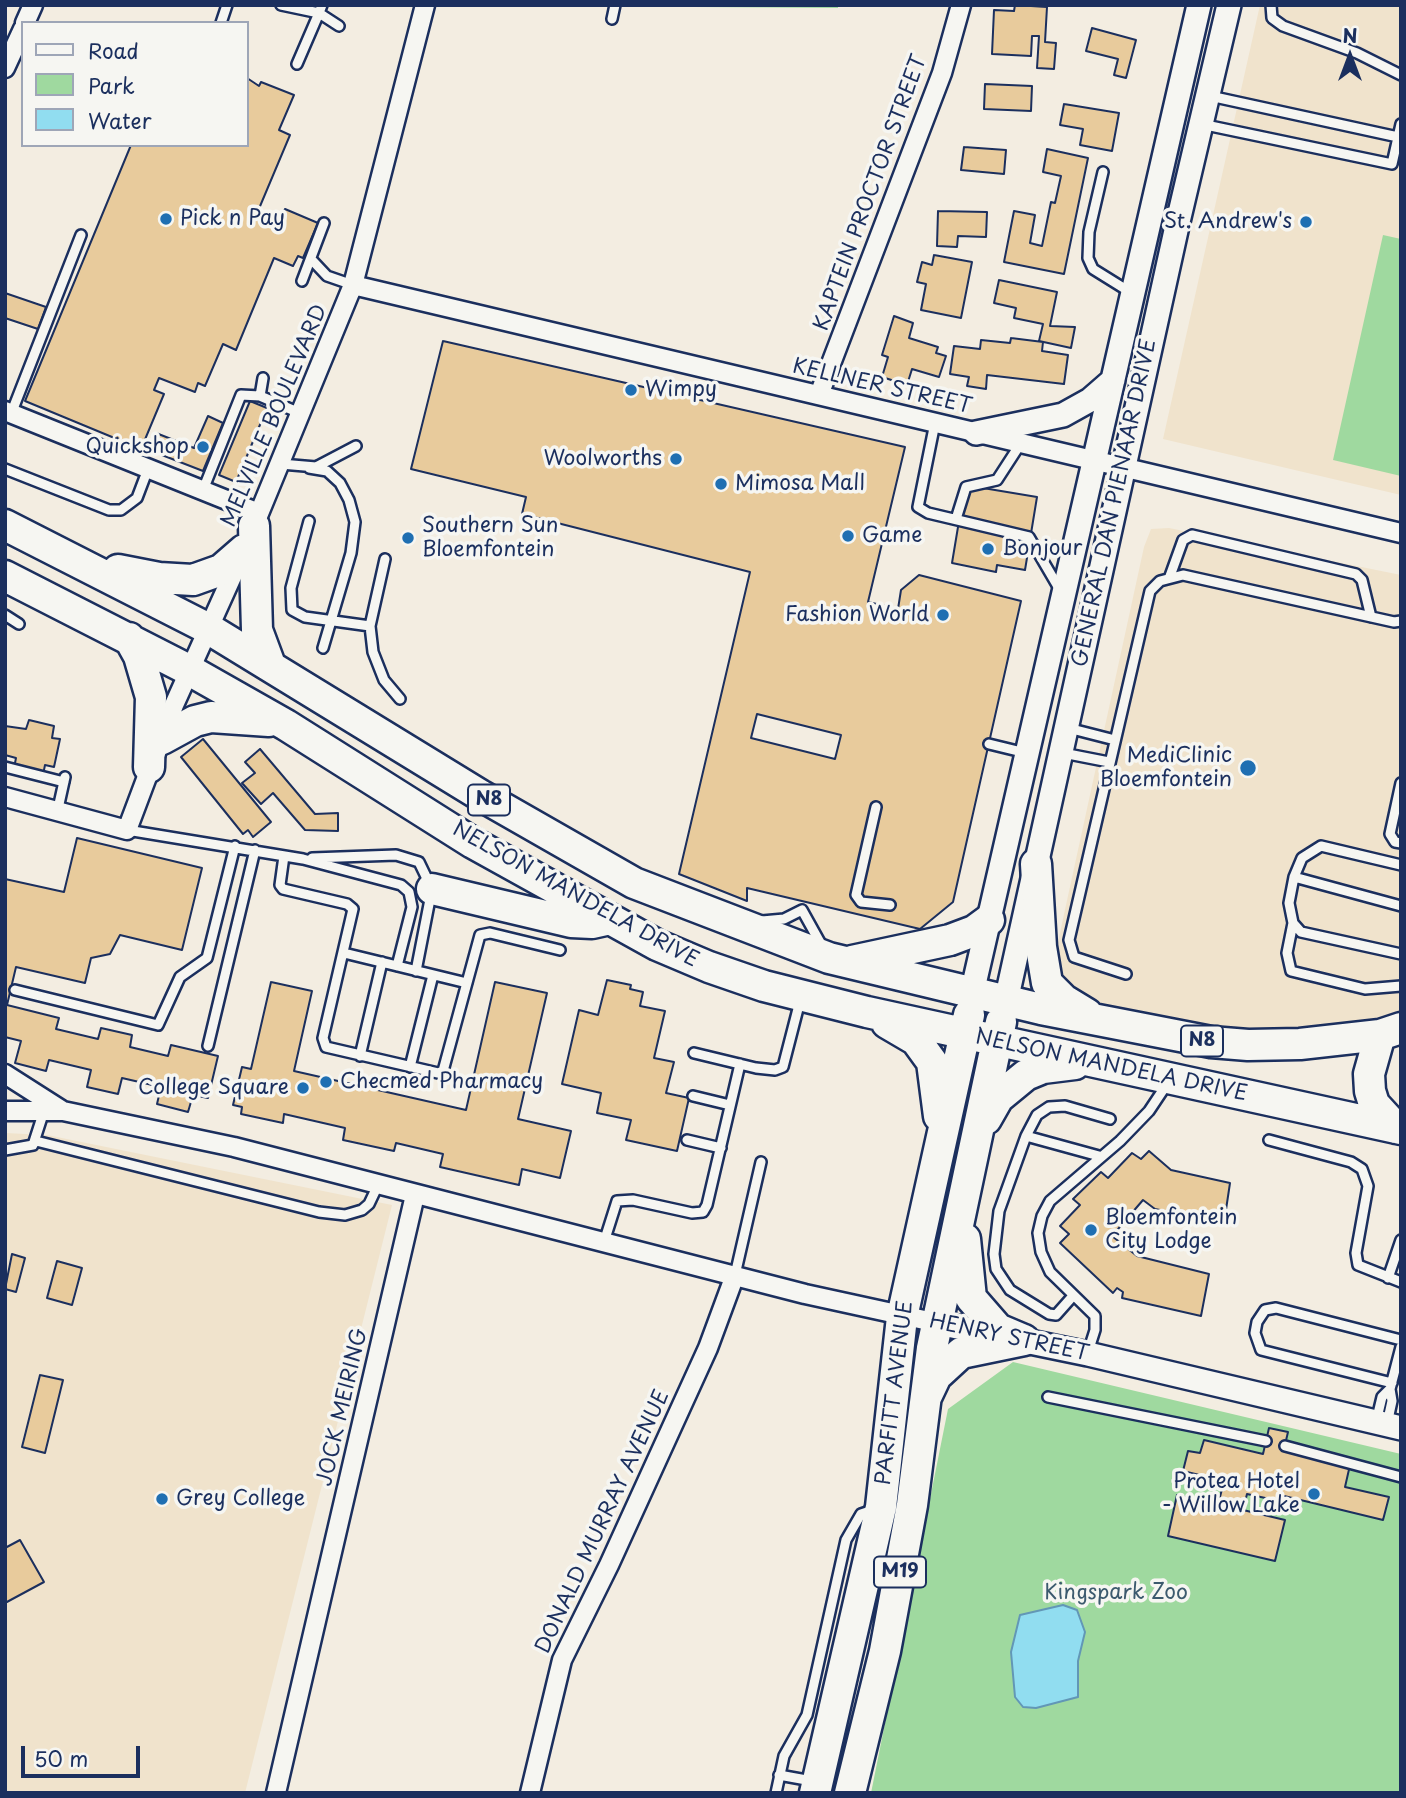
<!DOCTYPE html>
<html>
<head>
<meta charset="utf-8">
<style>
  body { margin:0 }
  #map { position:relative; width:1406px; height:1798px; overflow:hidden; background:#f3ede1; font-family:"Playpen Sans",sans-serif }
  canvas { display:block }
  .frame { position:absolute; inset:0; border:7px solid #1b2f5e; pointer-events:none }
  .legend { position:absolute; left:21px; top:21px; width:228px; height:126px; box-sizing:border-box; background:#f6f6f2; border:2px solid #9ea6b7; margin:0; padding:9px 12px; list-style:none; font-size:21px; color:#1b2f5e }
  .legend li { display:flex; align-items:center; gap:14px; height:35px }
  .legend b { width:35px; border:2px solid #9ea6b7 }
  .north { position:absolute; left:1315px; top:21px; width:70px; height:70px; -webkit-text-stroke:5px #f6f6f2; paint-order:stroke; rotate:0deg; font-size:19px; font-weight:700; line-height:28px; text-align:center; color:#1b2f5e }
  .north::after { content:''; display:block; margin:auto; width:24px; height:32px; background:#1b2f5e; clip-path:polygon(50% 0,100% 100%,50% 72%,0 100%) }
  .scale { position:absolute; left:21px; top:1746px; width:119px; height:32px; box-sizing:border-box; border:4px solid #1b2f5e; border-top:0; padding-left:9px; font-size:21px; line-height:24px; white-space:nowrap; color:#1b2f5e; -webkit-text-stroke:5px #f6f6f2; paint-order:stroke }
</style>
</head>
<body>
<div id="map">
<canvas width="1406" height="1798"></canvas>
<div class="frame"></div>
<ul class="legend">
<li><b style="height:9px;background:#f6f6f2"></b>Road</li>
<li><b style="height:19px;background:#9fd99f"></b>Park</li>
<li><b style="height:19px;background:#91ddf0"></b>Water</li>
</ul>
<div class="north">N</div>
<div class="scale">50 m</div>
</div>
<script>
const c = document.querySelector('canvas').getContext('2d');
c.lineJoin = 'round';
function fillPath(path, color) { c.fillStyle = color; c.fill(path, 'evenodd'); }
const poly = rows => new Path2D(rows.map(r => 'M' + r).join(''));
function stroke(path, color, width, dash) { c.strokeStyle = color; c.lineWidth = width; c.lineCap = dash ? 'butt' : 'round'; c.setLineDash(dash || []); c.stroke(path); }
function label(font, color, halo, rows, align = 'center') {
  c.font = font + ' "Playpen Sans",sans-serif'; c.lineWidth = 7; c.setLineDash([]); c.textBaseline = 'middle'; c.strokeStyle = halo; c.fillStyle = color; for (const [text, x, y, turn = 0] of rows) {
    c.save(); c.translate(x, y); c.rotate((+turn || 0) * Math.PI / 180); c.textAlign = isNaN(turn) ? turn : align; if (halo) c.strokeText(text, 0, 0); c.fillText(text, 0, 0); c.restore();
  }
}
const built = poly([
  [1260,5,1401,5,1401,495,1163,439],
  [1169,528,1401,575,1401,1017,1252,1036,1099,1007,1058,977,1056,951,1144,547,1151,529],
  [5,1133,47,1135,392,1205,245,1793,5,1793]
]);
const green = poly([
  [694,5,838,5,838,8,694,7],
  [1383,235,1401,239,1401,476,1333,460],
  [1013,1362,1401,1454,1401,1793,871,1793,948,1409]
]);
const water = poly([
  [1063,1605,1077,1610,1085,1632,1078,1661,1078,1697,1036,1708,1023,1707,1015,1697,1011,1652,1020,1615,1063,1605]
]);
const building = poly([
  [1015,5,1047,7,1045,42,1056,43,1054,69,1037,68,1039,36,1032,36,1031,56,992,54,994,10,1014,11,1015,5],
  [1092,28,1136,40,1126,78,1114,75,1118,59,1086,51,1092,28],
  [247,78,259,86,261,82,294,95,279,130,290,135,258,211,280,220,285,209,318,223,303,258,298,256,293,266,274,258,236,350,223,344,205,386,198,383,195,392,159,378,154,390,164,394,141,449,25,401,131,145,247,145,247,78],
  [985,84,1032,86,1031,111,984,109,985,84],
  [1064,104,1119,113,1112,151,1080,145,1083,129,1060,125,1064,104],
  [964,147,1006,150,1004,174,961,170,964,147],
  [1047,149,1088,158,1064,274,1004,262,1014,211,1035,215,1030,243,1042,246,1051,202,1055,203,1061,176,1043,172,1047,149],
  [938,211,987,212,986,237,958,236,957,247,937,246,938,211],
  [934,255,972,262,961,318,921,310,926,284,917,282,922,262,932,265,934,255],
  [999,280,1057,292,1050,326,1075,327,1071,348,1039,341,1043,324,1014,318,1016,308,994,303,999,280],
  [5,293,46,307,38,329,5,318,5,293],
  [894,316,913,323,909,338,938,347,936,353,946,356,939,377,912,369,907,385,882,377,888,357,882,355,894,316],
  [1011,338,1043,342,1042,351,1068,355,1064,384,987,375,986,389,967,386,969,377,950,374,954,346,980,349,981,340,1010,343,1011,338],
  [443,341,905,447,868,602,898,609,901,590,919,575,1021,601,953,902,920,929,747,888,747,901,679,874,750,572,522,514,526,497,411,469,443,341],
  [250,401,267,408,236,482,219,475,250,401],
  [208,416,223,423,203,471,149,450,156,433,194,448,208,416],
  [965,485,1037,497,1025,570,997,565,996,572,952,563,965,485],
  [757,714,841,735,835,759,751,738,757,714],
  [29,720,54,726,52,738,60,739,54,767,45,765,43,775,14,768,16,758,5,755,5,726,26,729,29,720],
  [203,739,271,822,253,837,248,830,243,834,181,757,203,739],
  [260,749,315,814,338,813,338,831,305,830,273,793,261,804,242,783,255,773,245,762,260,749],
  [77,838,202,868,182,950,120,935,110,954,91,958,85,983,16,967,7,1005,59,1018,56,1029,98,1039,101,1028,132,1035,130,1047,168,1056,171,1045,218,1056,208,1098,193,1095,188,1112,157,1104,161,1087,122,1078,118,1094,87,1087,91,1070,49,1060,46,1071,15,1063,21,1041,5,1037,5,879,64,892,77,838],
  [607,980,631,985,630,989,643,992,640,1006,665,1011,654,1058,674,1062,666,1093,689,1098,677,1151,626,1140,631,1120,597,1113,601,1093,562,1084,579,1010,598,1015,607,980],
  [271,982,312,991,294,1071,466,1110,495,982,547,993,518,1119,571,1131,560,1178,522,1169,519,1185,440,1167,443,1154,396,1143,394,1151,343,1140,345,1128,284,1114,283,1123,241,1114,242,1107,233,1105,242,1067,251,1069,271,982],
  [1149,1151,1171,1170,1230,1183,1224,1223,1155,1209,1143,1200,1112,1236,1137,1256,1209,1274,1201,1316,1122,1298,1123,1292,1117,1288,1113,1293,1060,1243,1069,1234,1060,1226,1080,1205,1073,1199,1101,1172,1108,1178,1132,1153,1141,1159,1149,1151],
  [12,1254,25,1258,16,1292,5,1289,12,1254],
  [57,1261,82,1268,72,1305,47,1298,57,1261],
  [40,1375,63,1380,45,1453,22,1447,40,1375],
  [1269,1428,1288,1432,1284,1449,1350,1465,1345,1487,1389,1497,1383,1520,1280,1495,1279,1501,1247,1494,1243,1510,1285,1520,1275,1561,1168,1536,1177,1495,1218,1505,1224,1481,1183,1471,1188,1451,1200,1453,1204,1440,1263,1454,1269,1428],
  [20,1540,44,1582,5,1603,5,1548,20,1540]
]);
const service = poly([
  [281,5,319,13,297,64],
  [322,5,319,13,339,26],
  [1271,5,1272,18,1283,26,1357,53,1401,75],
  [612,19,615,5],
  [221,23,227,5],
  [1210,96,1398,137],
  [1201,124,1392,164,1401,124],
  [1103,172,1089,232,1088,258,1093,269,1130,292],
  [311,259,327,276,353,285],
  [302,281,324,223],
  [263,378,260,396,302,414],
  [11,414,81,235],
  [935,423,918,507,928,513,1029,537,1060,590],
  [281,464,316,467,356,446],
  [309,468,327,471,340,483,349,500,355,522,351,553,323,648],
  [5,469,109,510,121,510,137,498,148,469],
  [203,490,241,395,260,396],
  [956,519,966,487,997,480,1021,443],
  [309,521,291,588,292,610,305,617,370,626],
  [385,559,370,626,373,652,384,680,400,699],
  [1170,576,1183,540,1192,535,1356,574,1362,580,1371,617],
  [5,615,19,624],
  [1068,728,1115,740],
  [989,744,1026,753],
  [1063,753,1109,762],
  [5,767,64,782],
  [1401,783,1390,834,1395,842,1401,843],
  [876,807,856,895,861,902,890,905],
  [57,813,65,777],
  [127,830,303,859,401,885,409,892,412,907,397,966],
  [284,856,280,885,283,889,347,904,353,909,323,1038,326,1047,438,1073,443,1071,480,935,490,933,560,950],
  [312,858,396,855,419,862,432,889,416,971],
  [1401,865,1321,846,1302,858,1294,877,1289,903,1293,923,1301,932,1401,954],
  [1294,877,1401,906],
  [762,921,784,919,802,910,822,946],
  [1293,923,1287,953,1291,971,1365,989,1401,986],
  [344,953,467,983],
  [1126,974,1074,957,1069,940,1150,591,1160,581,1183,575,1394,622,1401,621],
  [15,990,158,1025,180,977,207,958,235,846],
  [208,1046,255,850],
  [694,1053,756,1068,775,1070,783,1067,800,1001],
  [360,1056,382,962],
  [410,1067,433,975],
  [693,1096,730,1105],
  [1026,1136,1037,1115,1049,1107,1065,1106,1110,1119],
  [687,1140,721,1148],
  [1269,1140,1351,1162,1362,1169,1368,1186,1356,1253,1358,1265,1401,1282],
  [36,1141,319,1212,345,1215,362,1210,369,1204,378,1185],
  [5,1150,33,1145,44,1111],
  [604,1242,617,1201,633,1200,692,1213,703,1212,707,1205,740,1064],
  [735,1275,761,1162],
  [1388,1278,1401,1240],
  [1072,1297,1056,1315,1049,1314,1010,1290,996,1269,994,1254,999,1211,1026,1136,1099,1156],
  [1088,1352,1095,1330,1095,1316,1050,1272,1041,1252,1038,1233,1042,1216,1050,1201,1120,1141,1149,1111,1167,1084],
  [1392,1383,1261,1350,1255,1333,1257,1322,1265,1310,1276,1308,1401,1340],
  [1048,1397,1266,1441],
  [1376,1422,1382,1397,1390,1389],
  [1387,1424,1392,1401,1390,1389,1401,1347],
  [1285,1446,1401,1477],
  [779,1775,812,1781],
  [776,1793,784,1756,807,1715,846,1540,861,1514,876,1509]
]);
const minor = poly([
  [25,23,33,5],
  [5,68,23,29],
  [353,285,1401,533],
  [819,395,942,73,961,5],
  [5,411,259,513],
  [251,533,353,285,425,5],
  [5,797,127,830,174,705,239,561],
  [5,1074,63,1111],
  [5,1111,63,1111,234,1147,805,1294,938,1323],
  [276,1793,415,1195],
  [530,1793,562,1660,609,1565,708,1348,735,1275]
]);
const tertiary = poly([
  [976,433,1063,415,1090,400,1113,380],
  [972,993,1199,5],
  [1006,1001,1177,226,1229,5],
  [938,1323,1088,1354,1401,1428]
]);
const trunk = poly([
  [5,525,209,629,480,795,634,883,829,958,1041,1009,1211,1042,1248,1045,1300,1044,1380,1035,1401,1028],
  [254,526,257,630,270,665],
  [118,570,159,578,193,580,221,570,244,550],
  [5,576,189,670,286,725,473,843,657,945,709,967,764,986,867,1012,1401,1129],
  [129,638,139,656,151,697,149,767],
  [162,739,195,721,211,717,269,721],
  [1036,864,1041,947,1047,983,1064,1000,1087,1014],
  [432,889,571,922,592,923,610,919],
  [852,961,950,940,974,931,989,920],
  [887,1023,916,1040,932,1062,939,1116],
  [1380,1035,1369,1074,1370,1091,1374,1104,1396,1128],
  [986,1119,998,1098,1026,1075,1043,1068,1075,1064],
  [965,1239,971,1298,998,1329,1024,1340],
  [927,1395,936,1376,961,1353,1024,1340],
  [815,1793,881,1507,902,1317,969,1015],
  [850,1793,885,1651,912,1505,932,1348,1001,1022]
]);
const markers = [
  [166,219,7,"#1f6fb2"],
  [1306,222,7,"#1f6fb2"],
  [631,390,7,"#1f6fb2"],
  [203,447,7,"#1f6fb2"],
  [676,459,7,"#1f6fb2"],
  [721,484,7,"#1f6fb2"],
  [848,536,7,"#1f6fb2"],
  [408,538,7,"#1f6fb2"],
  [988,549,7,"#1f6fb2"],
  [943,615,7,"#1f6fb2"],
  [1248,768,9,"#1f6fb2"],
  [326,1082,7,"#1f6fb2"],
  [303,1088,7,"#1f6fb2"],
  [1091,1230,7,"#1f6fb2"],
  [1314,1494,7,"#1f6fb2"],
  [162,1499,7,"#1f6fb2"]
];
const shields = [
  [489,800,42],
  [1202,1041,42],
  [900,1572,52]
];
const shieldNames = [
  ["N8",489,800],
  ["N8",1202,1041],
  ["M19",900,1572]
];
const streetNames = [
  ["KAPTEIN PROCTOR STREET",871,193,-70],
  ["KELLNER STREET",882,387,13],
  ["MELVILLE BOULEVARD",275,416,-67],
  ["GENERAL DAN PIENAAR DRIVE",1115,503,-78],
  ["NELSON MANDELA DRIVE",575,895,29],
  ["NELSON MANDELA DRIVE",1111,1066,12],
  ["HENRY STREET",1009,1338,12],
  ["PARFITT AVENUE",895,1393,-83],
  ["JOCK MEIRING",343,1407,-77],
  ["DONALD MURRAY AVENUE",603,1522,-65]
];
const poiNames = [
  ["Pick n Pay",180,219],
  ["St. Andrew's",1292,222,"right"],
  ["Wimpy",645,390],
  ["Quickshop",189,447,"right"],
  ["Woolworths",662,459,"right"],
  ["Mimosa Mall",735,484],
  ["Southern Sun",422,526],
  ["Bloemfontein",422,550],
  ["Game",862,536],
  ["Bonjour",1002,549],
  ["Fashion World",929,615,"right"],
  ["MediClinic",1232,756,"right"],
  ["Bloemfontein",1232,780,"right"],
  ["Checmed Pharmacy",340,1082],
  ["College Square",289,1088,"right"],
  ["Bloemfontein",1105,1218],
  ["City Lodge",1105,1242],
  ["Protea Hotel",1300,1482,"right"],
  ["- Willow Lake",1300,1506,"right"],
  ["Grey College",176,1499]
];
const parkNames = [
  ["Kingspark Zoo",1116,1593]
];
fillPath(built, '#f0e3cc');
fillPath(green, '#9fd99f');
fillPath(water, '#91ddf0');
stroke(water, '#6297b6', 2);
fillPath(building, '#e8cb9c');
stroke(building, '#1b2f5e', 2);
stroke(service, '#1b2f5e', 14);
stroke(minor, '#1b2f5e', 23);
stroke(tertiary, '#1b2f5e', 28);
stroke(trunk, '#1b2f5e', 35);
stroke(service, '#f6f6f2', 9);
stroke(minor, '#f6f6f2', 18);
stroke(tertiary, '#f6f6f2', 23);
stroke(trunk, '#f6f6f2', 30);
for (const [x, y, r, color] of markers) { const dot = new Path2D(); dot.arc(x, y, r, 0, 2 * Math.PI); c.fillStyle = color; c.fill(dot); stroke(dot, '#f6f6f2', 2.5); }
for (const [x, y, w] of shields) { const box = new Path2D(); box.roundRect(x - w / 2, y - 15.5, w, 31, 5); c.fillStyle = '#f6f6f2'; c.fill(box); stroke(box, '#1b2f5e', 2); }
label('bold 19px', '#1b2f5e', null, shieldNames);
label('21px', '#1b2f5e', '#f6f6f2', streetNames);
label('21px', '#1b2f5e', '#f6f6f2', poiNames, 'left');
label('21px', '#3c5a6e', '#f6f6f2', parkNames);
</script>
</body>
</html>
